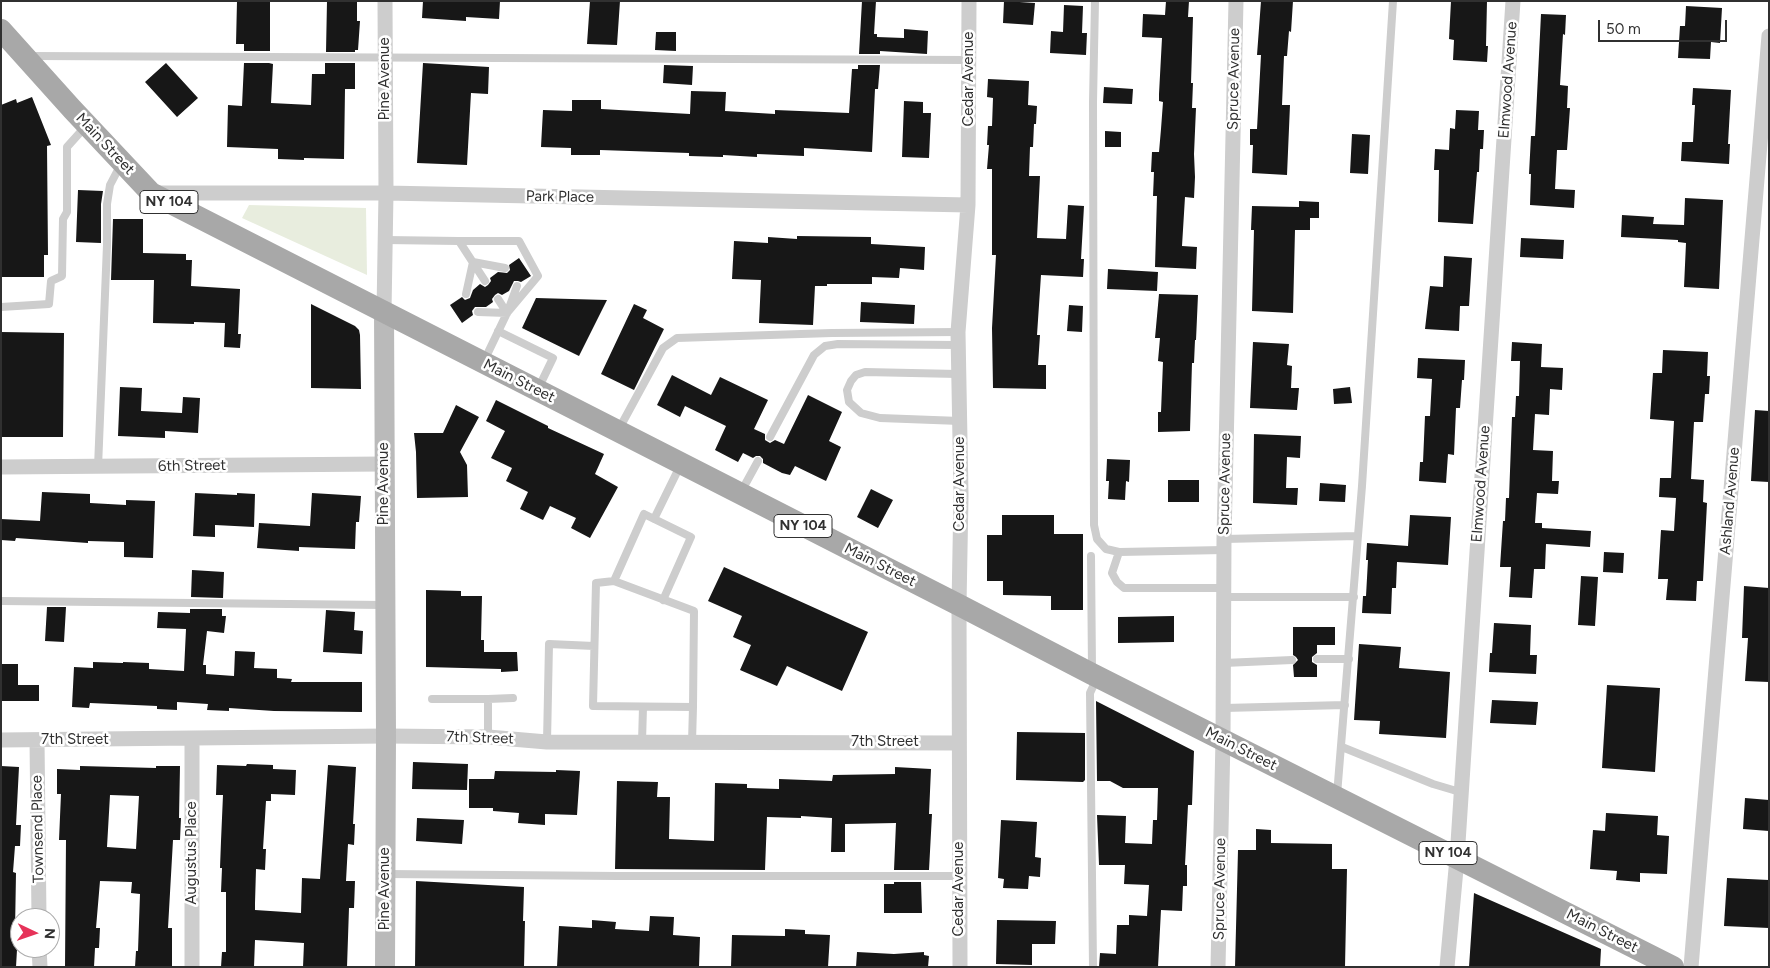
<!DOCTYPE html>
<html>
<head>
<meta charset="utf-8">
<style>
  body { margin:0 }
  #map { position:relative; width:1770px; height:968px; overflow:hidden; background:#fff; font-family:Figtree,sans-serif }
  canvas { display:block }
  .frame { position:absolute; inset:0; border:2px solid #303030; pointer-events:none }
  .north { position:absolute; left:10px; top:908px; width:50px; height:50px; box-sizing:border-box; background:#fff; border:1px solid #acacac; border-radius:50%; rotate:93deg; font-size:14px; font-weight:700; line-height:20px; text-align:center; color:#303030 }
  .north::after { content:''; display:block; margin:auto; width:18px; height:22px; background:#e63359; clip-path:polygon(50% 0,100% 100%,50% 72%,0 100%) }
  .scale { position:absolute; left:1598px; top:20px; width:129px; height:22px; box-sizing:border-box; border:2px solid #303030; border-top:0; padding-left:6px; font-size:15px; line-height:18px; white-space:nowrap; color:#303030; -webkit-text-stroke:4px #fff; paint-order:stroke }
</style>
</head>
<body>
<div id="map">
<canvas width="1770" height="968"></canvas>
<div class="frame"></div>
<div class="north">N</div>
<div class="scale">50 m</div>
</div>
<script>
const c = document.querySelector('canvas').getContext('2d');
c.lineJoin = 'round';
function fillPath(path, color) { c.fillStyle = color; c.fill(path, 'evenodd'); }
const poly = rows => new Path2D(rows.map(r => 'M' + r).join(''));
function stroke(path, color, width, dash) { c.strokeStyle = color; c.lineWidth = width; c.lineCap = dash ? 'butt' : 'round'; c.setLineDash(dash || []); c.stroke(path); }
function label(font, color, halo, rows, align = 'center') {
  c.font = font + ' Figtree,sans-serif'; c.lineWidth = 5; c.setLineDash([]); c.textBaseline = 'middle'; c.strokeStyle = halo; c.fillStyle = color; for (const [text, x, y, turn = 0] of rows) {
    c.save(); c.translate(x, y); c.rotate((+turn || 0) * Math.PI / 180); c.textAlign = isNaN(turn) ? turn : align; if (halo) c.strokeText(text, 0, 0); c.fillText(text, 0, 0); c.restore();
  }
}
const green = poly([
  [249,205,366,208,367,275,242,218]
]);
const building = poly([
  [237,1,270,1,270,51,244,51,244,44,236,44],
  [327,1,357,1,357,21,360,21,358,50,355,50,355,52,326,52],
  [423,1,500,1,499,19,466,17,466,21,422,18],
  [590,1,620,1,617,45,587,44],
  [862,1,876,1,874,34,877,34,877,37,904,38,904,29,928,31,927,54,880,51,880,54,859,54],
  [1004,1,1035,3,1033,25,1003,23],
  [1166,1,1189,1,1188,17,1193,17,1191,83,1193,83,1192,108,1196,108,1194,154,1195,177,1194,198,1185,197,1182,246,1197,247,1196,269,1155,267,1157,196,1153,196,1154,172,1151,172,1152,152,1159,152,1161,129,1163,102,1159,101,1159,94,1162,38,1142,37,1143,14,1165,15],
  [1261,1,1293,1,1291,32,1289,31,1287,56,1284,56,1282,105,1290,105,1287,175,1252,173,1253,145,1250,145,1250,129,1257,129,1261,55,1257,55],
  [1451,1,1487,1,1486,46,1488,46,1487,62,1453,60,1454,40,1449,39],
  [1064,5,1083,6,1082,33,1087,33,1086,55,1050,53,1051,31,1063,32],
  [1686,6,1722,8,1720,43,1711,42,1710,59,1678,58,1680,26,1685,26],
  [1541,14,1566,15,1565,35,1563,34,1560,85,1568,86,1567,108,1570,108,1567,150,1557,150,1555,189,1575,190,1574,208,1530,205,1531,174,1529,174,1531,136,1535,136],
  [656,32,676,32,676,51,655,50],
  [166,63,198,98,177,117,145,82],
  [244,63,269,63,273,64,271,103,311,105,312,74,325,74,325,63,355,63,355,89,345,89,344,159,304,158,304,160,278,159,278,149,227,147,228,105,242,106],
  [423,63,489,67,488,94,471,93,467,165,417,163],
  [664,65,693,66,692,85,663,83],
  [858,65,880,65,878,89,875,89,872,152,804,148,804,156,757,154,757,157,723,155,723,157,689,156,689,153,600,150,600,155,571,155,571,148,541,147,543,110,572,111,572,100,601,100,601,109,690,114,691,91,726,92,725,111,775,114,775,110,849,113,852,69,858,69],
  [988,79,1029,81,1028,105,1037,106,1036,124,1034,124,1033,147,1030,147,1029,176,1040,176,1037,238,1066,239,1068,205,1084,206,1081,259,1084,259,1083,277,1041,275,1037,335,1040,335,1038,365,1046,365,1046,389,993,388,992,328,996,255,992,255,992,169,987,169,989,145,987,145,988,126,992,126,993,98,987,97],
  [1104,87,1133,89,1132,104,1103,103],
  [1693,88,1731,90,1728,144,1730,144,1729,164,1681,161,1682,142,1693,142,1695,105,1692,105],
  [32,97,51,145,47,146,48,255,44,255,44,277,1,277,1,105,16,99,17,103],
  [904,101,923,102,923,113,931,113,929,158,902,157],
  [1456,110,1479,111,1478,130,1484,130,1483,149,1480,149,1479,172,1477,172,1473,224,1438,222,1439,170,1434,170,1435,149,1449,150,1450,128,1455,129],
  [1105,131,1121,132,1121,147,1105,147],
  [1352,134,1370,135,1368,174,1350,173],
  [78,190,103,191,101,204,101,243,76,242],
  [1685,198,1723,200,1719,289,1684,287,1686,243,1678,242,1678,240,1621,237,1622,215,1654,217,1653,224,1684,225],
  [1299,201,1319,202,1319,218,1310,218,1310,230,1295,230,1293,313,1252,311,1254,230,1251,230,1252,206,1299,207],
  [113,219,143,219,143,253,186,254,186,260,192,260,191,286,240,289,238,334,241,334,240,348,224,347,225,323,194,322,194,324,153,323,154,280,111,280],
  [797,236,871,237,871,244,925,247,924,270,900,268,899,278,872,277,872,284,827,284,827,286,815,286,813,325,759,323,761,280,732,279,734,241,768,243,768,237,797,239],
  [1521,238,1564,240,1563,259,1520,257],
  [1444,256,1472,258,1469,306,1460,306,1459,331,1425,329,1430,286,1443,287],
  [519,258,531,276,521,282,518,281,514,281,509,291,502,295,498,293,495,295,492,299,493,302,486,307,475,307,472,311,473,315,462,323,450,305,462,297,465,300,470,298,473,290,480,284,485,287,488,285,491,281,490,278,498,272,507,273,510,270,509,265],
  [1108,269,1158,272,1157,291,1107,289],
  [1159,294,1198,295,1196,340,1195,340,1194,363,1192,363,1190,431,1158,432,1158,412,1161,412,1163,362,1158,361,1160,338,1155,338],
  [536,298,607,300,579,356,522,328],
  [861,302,915,305,914,324,860,322],
  [311,304,355,326,359,330,360,335,361,389,311,388],
  [634,304,647,310,643,318,664,329,634,390,601,374],
  [1069,305,1083,306,1082,332,1067,331],
  [1,332,64,333,63,437,1,437],
  [1253,342,1289,344,1287,365,1292,366,1291,388,1299,388,1297,410,1250,408],
  [1512,342,1542,344,1541,367,1563,368,1562,390,1550,389,1549,415,1535,414,1533,450,1553,451,1552,481,1559,481,1558,494,1537,493,1535,523,1542,523,1542,528,1591,531,1590,547,1546,544,1545,569,1534,569,1532,598,1509,597,1511,567,1500,567,1503,521,1505,521,1506,498,1509,498,1512,417,1515,417,1516,396,1519,396,1520,361,1511,361],
  [1663,350,1708,352,1707,376,1710,376,1709,394,1705,394,1703,422,1694,422,1691,479,1704,480,1703,502,1707,503,1703,581,1697,581,1696,601,1666,600,1668,579,1658,579,1661,530,1674,531,1676,498,1659,497,1660,478,1671,478,1674,421,1650,419,1653,373,1662,373],
  [1418,358,1465,360,1464,380,1462,380,1460,408,1456,408,1454,455,1448,454,1446,483,1419,481,1420,462,1423,462,1425,416,1430,416,1432,379,1417,378],
  [672,375,711,395,720,377,768,400,754,429,765,434,765,440,770,443,775,440,784,444,808,395,842,412,829,441,841,447,826,481,795,466,790,475,782,473,763,463,763,459,760,456,756,456,753,458,743,453,738,462,715,450,726,426,685,406,680,417,657,405],
  [120,387,142,388,141,411,182,413,183,397,200,398,198,433,165,431,165,438,118,436],
  [1350,387,1352,403,1334,404,1333,389],
  [496,400,548,426,548,428,604,454,595,474,618,487,590,538,571,528,576,518,550,506,543,520,520,509,528,492,506,481,512,468,491,458,505,431,486,421],
  [456,405,479,417,460,452,467,465,468,497,417,498,416,452,414,433,443,433],
  [1755,410,1769,411,1769,482,1751,481],
  [1254,434,1301,436,1300,458,1287,457,1286,488,1298,488,1297,505,1253,503],
  [1107,459,1130,460,1129,482,1126,481,1125,500,1108,499,1109,481,1106,481],
  [1168,480,1199,480,1199,502,1168,502],
  [1320,483,1346,485,1345,502,1319,501],
  [871,489,893,500,878,528,857,517],
  [42,492,90,494,90,503,126,505,126,500,155,501,153,558,124,557,124,542,88,541,88,543,16,538,15,541,1,540,1,519,40,521],
  [195,493,237,495,237,493,255,494,254,527,215,525,215,537,193,536],
  [312,493,361,496,359,522,356,522,355,549,299,547,299,551,257,548,259,523,310,526],
  [1002,515,1054,515,1054,534,1083,534,1083,610,1051,610,1051,596,1003,595,1003,581,987,581,987,535,1002,535],
  [1410,515,1451,517,1448,565,1397,562,1396,588,1392,588,1391,614,1362,613,1363,596,1366,596,1368,560,1366,560,1367,543,1408,546],
  [1604,552,1624,553,1623,573,1603,572],
  [724,567,868,632,842,691,787,666,777,686,740,670,751,645,733,637,742,616,708,601],
  [192,570,224,572,223,598,191,597],
  [1581,576,1598,577,1595,626,1578,625],
  [1744,586,1769,588,1769,682,1745,681,1748,638,1742,638],
  [426,590,461,591,461,596,482,596,481,640,484,640,484,652,517,652,518,671,501,672,501,669,426,667],
  [47,607,66,607,64,642,45,641],
  [190,609,222,609,222,616,226,616,224,633,207,631,203,665,206,665,206,674,234,676,235,651,255,652,254,668,277,669,277,678,292,679,291,682,362,682,362,712,274,711,229,708,229,711,207,710,208,704,177,702,177,710,157,709,157,706,90,703,89,708,72,707,74,667,93,668,93,662,123,663,123,662,149,663,149,669,184,671,186,629,157,628,158,612,190,613],
  [326,610,355,612,354,630,363,631,362,654,323,652],
  [1174,616,1174,642,1118,643,1118,617],
  [1494,623,1531,625,1530,655,1537,655,1536,674,1489,672,1490,653,1492,653],
  [1293,627,1335,627,1335,645,1317,645,1317,653,1312,657,1312,662,1317,665,1317,677,1294,677,1293,665,1298,660,1296,657,1293,655],
  [1359,644,1401,647,1399,668,1450,672,1446,738,1379,734,1380,721,1354,720],
  [1,664,18,664,18,685,39,685,39,701,1,701],
  [1607,685,1660,688,1655,772,1602,768],
  [1492,700,1538,702,1536,725,1490,723],
  [1096,701,1194,751,1192,805,1188,805,1185,865,1187,865,1187,886,1183,886,1182,911,1161,910,1158,967,1099,967,1100,953,1116,954,1117,925,1129,925,1129,915,1147,916,1149,885,1124,884,1125,865,1099,865,1097,815,1126,816,1125,843,1152,844,1153,820,1157,820,1158,788,1123,788,1110,781,1097,781],
  [1017,732,1085,733,1085,780,1083,782,1016,780],
  [413,762,468,764,467,790,412,789],
  [247,764,273,765,273,769,296,770,295,795,271,794,271,801,266,801,263,849,266,849,265,870,256,869,255,903,255,910,301,913,302,878,320,879,328,765,356,767,353,824,355,824,354,845,348,844,346,881,355,881,354,908,349,908,347,967,303,967,304,943,255,940,254,967,221,967,222,952,226,952,226,892,221,892,222,868,220,868,221,841,223,795,216,795,217,765,246,766],
  [1,766,19,767,16,825,21,825,20,846,15,846,13,872,16,873,15,931,18,932,16,967,1,967],
  [80,766,156,768,156,766,180,766,179,818,181,818,180,840,173,840,168,928,172,928,172,967,135,967,136,951,138,951,140,894,131,893,132,882,100,881,96,928,100,928,99,948,95,948,94,967,65,967,66,840,59,840,61,794,57,794,57,769,80,770],
  [110,795,139,796,136,849,107,847],
  [895,767,931,769,929,814,932,814,929,870,894,870,896,823,845,824,845,852,831,852,832,818,801,816,801,818,767,817,765,870,615,869,617,781,658,782,657,797,670,797,669,839,714,841,715,783,747,784,747,788,779,789,779,779,832,781,833,775,895,774],
  [556,770,580,771,577,815,545,814,545,825,518,823,519,813,493,811,493,808,469,808,469,779,494,779,495,771,556,772],
  [1745,798,1769,800,1769,831,1743,829],
  [1606,813,1658,816,1657,835,1669,836,1667,874,1640,873,1640,882,1616,880,1617,871,1590,869,1593,830,1605,831],
  [417,818,464,820,462,844,416,841],
  [1001,820,1037,822,1035,857,1041,858,1040,877,1029,876,1028,889,1003,888,1004,879,998,878],
  [1256,829,1271,830,1271,843,1332,844,1332,869,1347,869,1345,967,1235,967,1238,850,1256,850],
  [1727,878,1769,880,1769,928,1724,926],
  [416,881,524,887,523,921,525,921,524,967,415,967],
  [894,882,921,882,922,913,884,913,884,884,894,884],
  [1474,893,1601,949,1600,967,1469,967],
  [650,916,674,917,673,935,700,937,699,967,557,967,559,926,592,928,592,920,616,922,615,929,649,931],
  [997,920,1056,921,1055,944,1032,944,1032,965,996,964],
  [785,929,805,930,805,934,830,935,828,967,731,967,732,935,785,936],
  [857,952,894,954,924,952,924,955,929,956,928,967,856,967]
]);
const service = poly([
  [1095,1,1093,102,1094,525,1097,539,1106,549,1119,552,1224,550],
  [30,56,968,60],
  [385,240,459,241,485,281],
  [459,241,519,241,538,276,507,313],
  [466,294,473,262,505,268],
  [1,307,49,304,51,281,62,276,63,219,67,212,67,147,85,127],
  [509,308,517,286],
  [478,312,507,313],
  [498,331,553,358,538,389],
  [484,361,507,313,498,299],
  [958,374,865,372,856,375,851,381,847,390,849,402,861,413,880,418,960,421],
  [619,429,663,348,677,338,832,333,958,332],
  [770,437,814,355,825,346,838,344,958,345],
  [98,467,107,245,107,204,110,185,121,164],
  [741,492,758,461],
  [654,519,680,466],
  [1224,539,1358,536],
  [1119,552,1112,573,1117,582,1124,588,1224,588],
  [1091,556,1092,670],
  [614,581,644,514,691,537,663,600],
  [1224,597,1354,597],
  [1,601,384,605],
  [1317,659,1349,659],
  [1224,663,1292,660],
  [432,699,488,699],
  [1224,708,1345,705],
  [488,737,488,699,513,698],
  [547,742,549,644,594,646],
  [642,742,643,707],
  [692,742,693,707,694,611,614,581,596,583,593,706,693,707],
  [1342,747,1433,784,1460,792],
  [1337,795,1362,486,1393,1],
  [386,874,618,876,959,876],
  [1093,967,1090,693,1097,678]
]);
const minor = poly([
  [158,193,386,193,968,205],
  [384,311,386,193,385,1],
  [1,467,384,464],
  [192,739,192,967],
  [1,740,386,736,488,737,547,742,959,743],
  [37,740,39,918],
  [39,948,40,967],
  [960,967,959,605,961,495,958,332,968,205,969,1],
  [1218,967,1223,739,1224,539,1236,1],
  [1447,967,1457,858,1513,1],
  [1691,967,1769,36]
]);
const secondary = poly([
  [384,311,386,736,385,967]
]);
const primary = poly([
  [1,30,72,109,151,193,959,605,1092,674,1673,967]
]);
const shields = [
  [169,202,58],
  [803,526,58],
  [1448,853,58]
];
const shieldNames = [
  ["NY 104",169,202],
  ["NY 104",803,526],
  ["NY 104",1448,853]
];
const streetNames = [
  ["Pine Avenue",385,79,-90],
  ["Cedar Avenue",969,79,-90],
  ["Spruce Avenue",1234,79,-89],
  ["Elmwood Avenue",1508,80,-86],
  ["Main Street",105,144,47],
  ["Park Place",560,197,1],
  ["Main Street",519,381,27],
  ["6th Street",192,466,-1],
  ["Pine Avenue",384,484,-90],
  ["Cedar Avenue",960,484,-90],
  ["Spruce Avenue",1225,484,-89],
  ["Elmwood Avenue",1481,484,-86],
  ["Ashland Avenue",1730,501,-85],
  ["Main Street",880,565,27],
  ["7th Street",480,738,2],
  ["7th Street",75,740],
  ["7th Street",885,742],
  ["Main Street",1241,749,27],
  ["Townsend Place",38,829,-91],
  ["Augustus Place",192,853,-90],
  ["Pine Avenue",385,889,-90],
  ["Cedar Avenue",959,889,-90],
  ["Spruce Avenue",1220,889,-89],
  ["Main Street",1602,931,27]
];
fillPath(green, '#e8edde');
fillPath(building, '#171717');
stroke(service, '#cdcdcd', 8);
stroke(minor, '#cdcdcd', 15);
stroke(secondary, '#bababa', 20);
stroke(primary, '#a8a8a8', 22);
for (const [x, y, w] of shields) { const box = new Path2D(); box.roundRect(x - w / 2, y - 11.5, w, 23, 4); c.fillStyle = '#fff'; c.fill(box); stroke(box, '#303030', 1); }
label('bold 14px', '#303030', null, shieldNames);
label('15px', '#303030', '#fff', streetNames);
</script>
</body>
</html>
